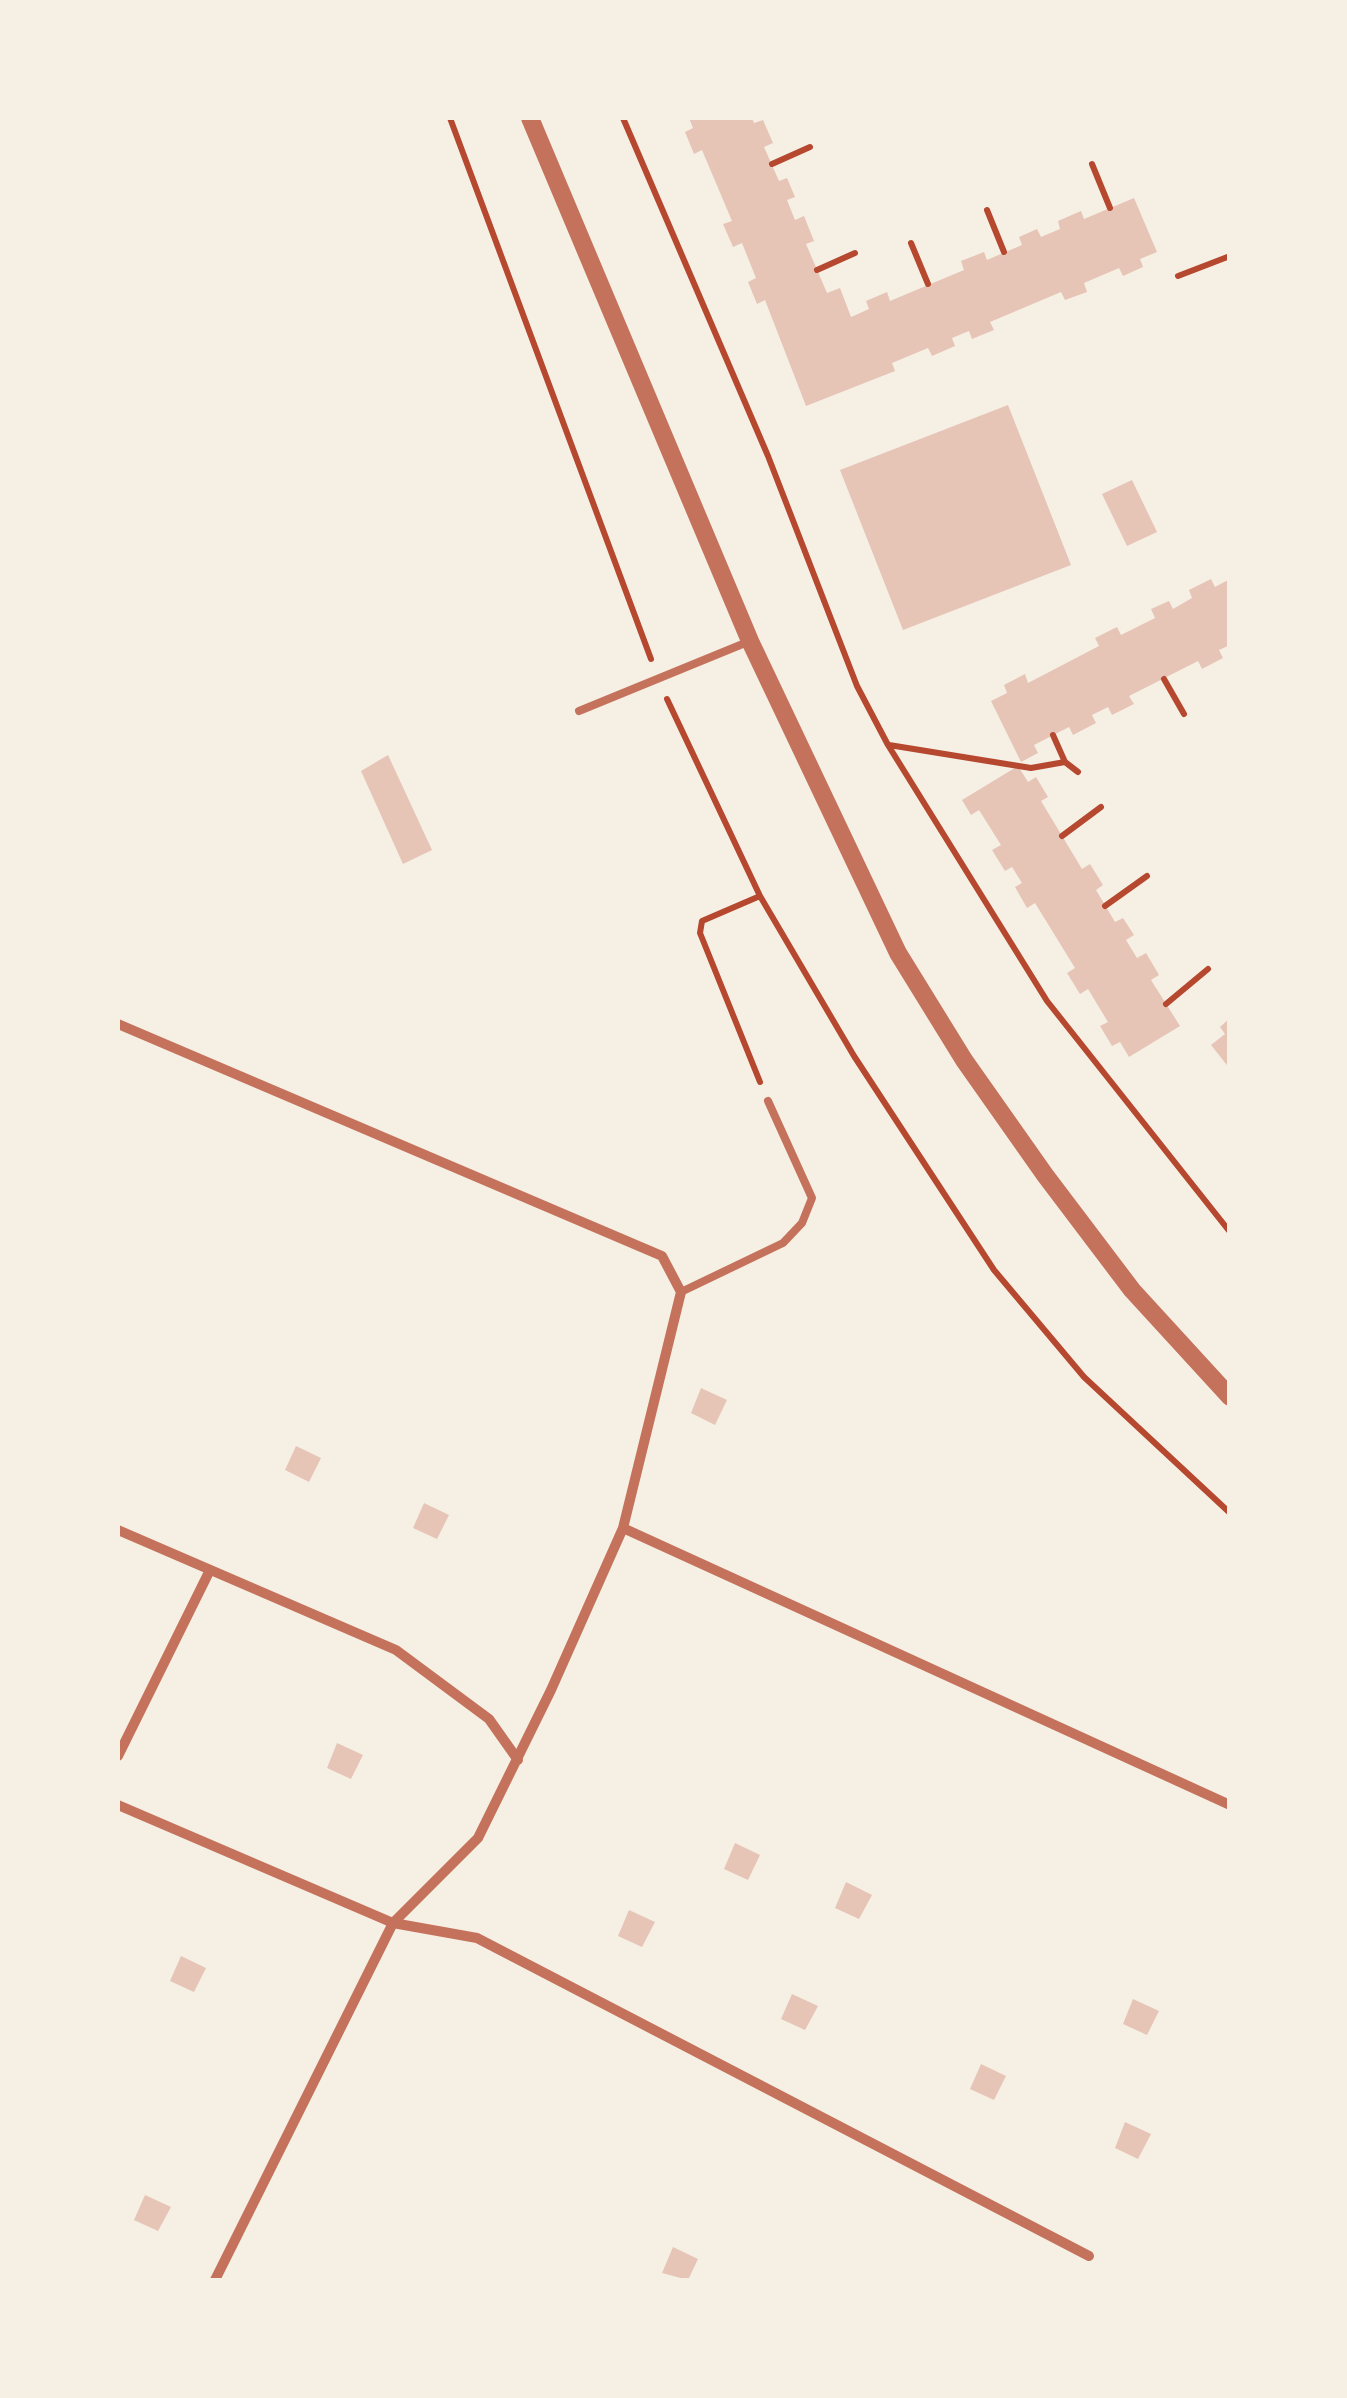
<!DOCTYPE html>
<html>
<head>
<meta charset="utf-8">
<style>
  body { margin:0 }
  #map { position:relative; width:1347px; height:2398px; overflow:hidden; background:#f6efe4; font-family:Mulish,sans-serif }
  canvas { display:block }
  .frame { position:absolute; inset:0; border:120px solid #f6efe4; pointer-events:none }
</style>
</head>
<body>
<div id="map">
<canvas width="1347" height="2398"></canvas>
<div class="frame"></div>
</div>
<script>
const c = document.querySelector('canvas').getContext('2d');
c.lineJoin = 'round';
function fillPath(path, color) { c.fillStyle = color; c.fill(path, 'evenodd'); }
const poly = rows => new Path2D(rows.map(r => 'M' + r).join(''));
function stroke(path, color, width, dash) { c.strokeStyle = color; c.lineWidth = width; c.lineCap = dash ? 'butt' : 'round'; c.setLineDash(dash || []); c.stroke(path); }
const building = poly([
  [689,118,752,118,754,123,763,120,773,143,764,147,779,181,787,178,795,197,787,200,795,220,804,216,814,241,806,244,827,293,840,288,851,317,869,309,866,301,887,292,890,301,964,270,961,261,984,252,987,260,1022,245,1019,237,1037,229,1041,237,1060,229,1058,221,1081,211,1084,219,1134,198,1157,252,1140,259,1143,267,1123,276,1119,268,1084,283,1087,292,1065,300,1061,292,990,322,994,330,972,339,969,331,952,338,955,346,932,356,928,348,892,363,895,371,806,406,765,300,757,304,748,282,756,278,742,243,733,247,723,224,732,221,702,150,694,154,685,132,693,128],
  [1008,405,1071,565,903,630,840,470],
  [1132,480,1157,532,1127,546,1102,494],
  [1211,579,1215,587,1230,579,1230,645,1219,650,1223,658,1202,669,1198,661,1129,696,1134,704,1112,715,1108,707,1092,715,1096,723,1073,735,1069,727,1034,745,1038,753,1021,762,991,701,1007,693,1004,685,1025,674,1028,683,1099,646,1095,638,1117,627,1121,635,1155,618,1151,609,1169,601,1173,609,1192,598,1189,590],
  [388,755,432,850,403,864,361,771],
  [1018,766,1028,782,1036,777,1048,797,1041,801,1082,869,1090,864,1103,885,1096,890,1115,922,1123,918,1134,935,1126,940,1137,958,1146,953,1159,975,1151,980,1180,1026,1129,1057,1120,1042,1112,1046,1100,1026,1108,1022,1088,989,1080,994,1067,973,1075,968,1035,903,1027,908,1015,887,1022,883,1012,867,1005,871,992,850,1001,845,979,810,971,815,962,800],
  [1230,1018,1230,1069,1211,1045,1225,1034,1220,1027],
  [701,1388,727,1400,715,1425,691,1413],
  [296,1446,321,1458,309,1482,285,1470],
  [424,1503,449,1515,437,1539,413,1528],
  [337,1743,363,1755,351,1779,327,1768],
  [735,1843,760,1855,748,1880,724,1869],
  [846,1882,872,1895,859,1919,835,1908],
  [629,1910,655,1922,642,1947,618,1936],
  [181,1956,206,1968,194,1992,170,1981],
  [792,1994,818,2006,805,2030,781,2019],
  [1133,1999,1159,2011,1147,2035,1123,2024],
  [981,2064,1006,2076,994,2100,970,2089],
  [1125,2122,1151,2134,1138,2159,1115,2148],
  [145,2195,171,2207,158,2231,134,2220],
  [673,2247,698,2259,688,2280,662,2273]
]);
const path = poly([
  [450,118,651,659],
  [623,118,768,456,857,686,888,745,1047,1001,1230,1232],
  [772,164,810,147],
  [1092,164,1110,208],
  [987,210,1004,252],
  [911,243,928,284],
  [817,270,855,253],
  [1178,276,1230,256],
  [1164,679,1184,714],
  [667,699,760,896,854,1056,994,1270,1084,1377,1230,1513],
  [1053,735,1065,762,1078,772],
  [889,745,1031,768,1065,762],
  [1062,836,1101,807],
  [760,896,702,921,700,933,760,1082],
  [1105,906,1147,876],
  [1166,1004,1208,969]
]);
const service = poly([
  [579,711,750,641],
  [681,1292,783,1243,802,1223,812,1198,768,1101]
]);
const minor = poly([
  [118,1024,662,1256,681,1292,623,1528,551,1690,478,1838,393,1923],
  [623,1528,1230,1805],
  [118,1530,396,1650,489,1719,518,1760],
  [118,1756,210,1570],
  [118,1805,393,1923,215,2280],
  [393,1923,477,1938,1089,2256]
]);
const tertiary = poly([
  [530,118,750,641,898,953,964,1060,1045,1175,1132,1290,1230,1397]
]);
fillPath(building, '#e6c5b7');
stroke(path, '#b5482f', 6);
stroke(service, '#c5725c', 8);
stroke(minor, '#c5725c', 10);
stroke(tertiary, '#c5725c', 18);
</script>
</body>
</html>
